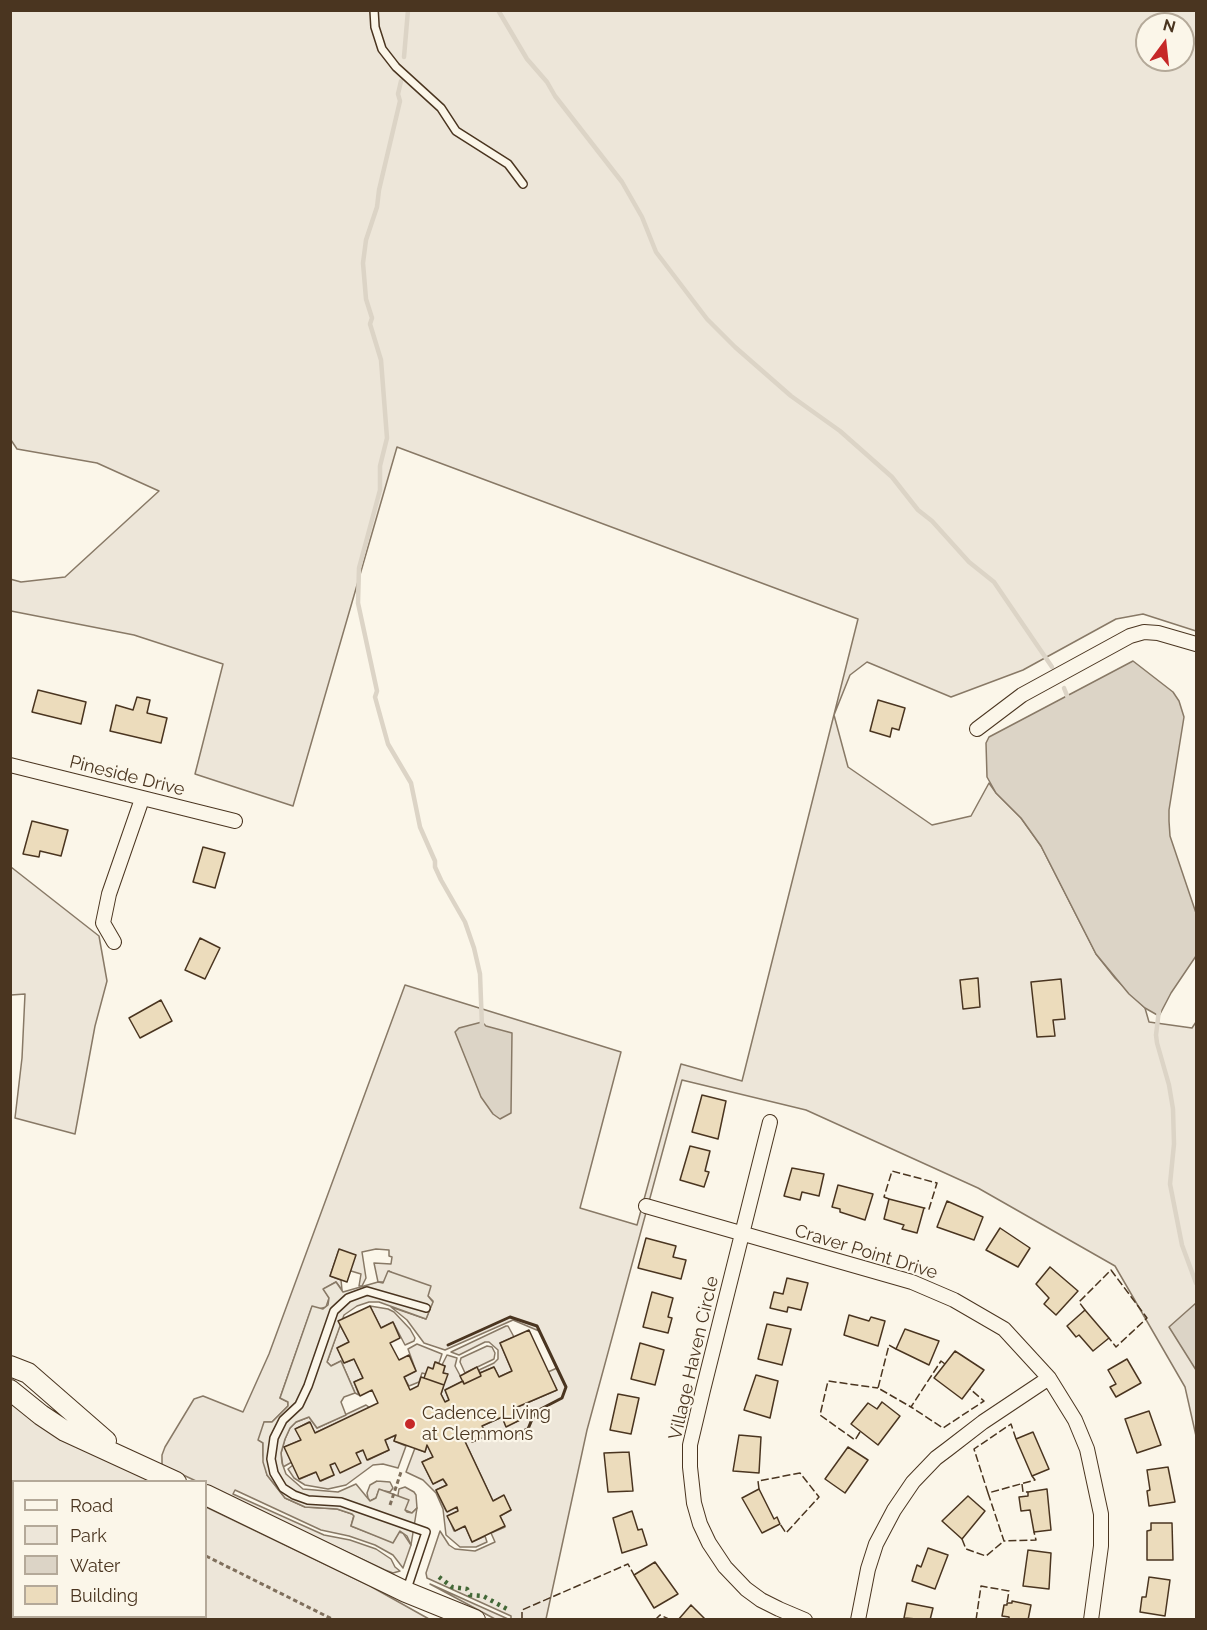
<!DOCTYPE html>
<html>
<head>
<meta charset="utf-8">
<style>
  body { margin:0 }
  #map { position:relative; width:1207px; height:1630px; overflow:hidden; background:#fbf6e9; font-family:Raleway,sans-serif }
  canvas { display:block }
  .frame { position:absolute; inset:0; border:12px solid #4a3520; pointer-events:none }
  .legend { position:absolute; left:12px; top:1480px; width:195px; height:138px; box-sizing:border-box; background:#fbf6e9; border:2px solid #b4a999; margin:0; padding:8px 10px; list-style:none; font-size:18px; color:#4a3520 }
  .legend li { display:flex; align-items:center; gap:12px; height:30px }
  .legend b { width:30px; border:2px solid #b4a999 }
  .north { position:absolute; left:1135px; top:12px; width:60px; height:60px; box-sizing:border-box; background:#fbf6e9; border:2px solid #b4a999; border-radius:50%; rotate:15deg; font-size:16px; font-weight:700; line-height:24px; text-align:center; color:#4a3520 }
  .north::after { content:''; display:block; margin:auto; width:21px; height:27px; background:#c62828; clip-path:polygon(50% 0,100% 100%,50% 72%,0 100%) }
</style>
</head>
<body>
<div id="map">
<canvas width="1207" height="1630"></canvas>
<div class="frame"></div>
<ul class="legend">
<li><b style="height:8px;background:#fbf6e9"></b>Road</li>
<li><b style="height:16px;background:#ede6d9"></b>Park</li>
<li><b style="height:16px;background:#dcd4c6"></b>Water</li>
<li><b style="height:16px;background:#ecdcbc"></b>Building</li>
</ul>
<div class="north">N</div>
</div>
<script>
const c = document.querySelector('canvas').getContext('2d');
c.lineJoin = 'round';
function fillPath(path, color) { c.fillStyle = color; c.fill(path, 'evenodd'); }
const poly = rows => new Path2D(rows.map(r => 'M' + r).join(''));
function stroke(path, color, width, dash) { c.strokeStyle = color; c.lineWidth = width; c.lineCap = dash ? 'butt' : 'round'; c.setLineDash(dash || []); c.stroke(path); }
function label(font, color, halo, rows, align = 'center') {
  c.font = font + ' Raleway,sans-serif'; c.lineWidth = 4.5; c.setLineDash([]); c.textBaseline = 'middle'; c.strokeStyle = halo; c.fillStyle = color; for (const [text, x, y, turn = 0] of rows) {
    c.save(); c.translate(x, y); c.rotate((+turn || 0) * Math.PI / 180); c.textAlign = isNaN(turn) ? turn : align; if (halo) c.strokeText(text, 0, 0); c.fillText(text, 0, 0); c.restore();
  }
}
const green = poly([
  [11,11,1196,11,1196,631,1143,614,1116,619,1023,670,951,697,867,662,850,675,834,715,848,767,932,825,971,816,989,783,996,793,1021,818,1041,846,1096,954,1115,978,1145,1008,1149,1022,1192,1028,1196,1022,1196,1436,1185,1387,1115,1266,978,1188,806,1110,682,1080,587,1430,546,1619,511,1619,511,1616,427,1578,426,1573,440,1531,449,1545,455,1549,475,1551,495,1542,491,1533,505,1527,500,1516,511,1510,504,1496,493,1501,461,1433,467,1430,472,1442,486,1436,482,1426,502,1417,506,1426,520,1420,515,1408,557,1390,548,1372,557,1368,539,1331,513,1320,445,1350,424,1343,407,1320,391,1307,426,1319,433,1301,428,1296,389,1271,385,1282,378,1282,374,1263,391,1264,392,1257,389,1256,389,1250,376,1249,362,1252,366,1278,362,1286,359,1286,361,1274,351,1271,339,1250,330,1276,341,1280,342,1290,336,1282,324,1289,329,1298,326,1307,319,1309,312,1307,280,1398,288,1402,288,1406,272,1422,264,1422,261,1441,263,1443,263,1455,267,1475,285,1498,305,1507,337,1509,352,1514,354,1515,351,1526,393,1542,398,1532,403,1533,411,1545,403,1568,393,1555,375,1545,349,1536,321,1530,235,1490,233,1494,324,1535,350,1540,376,1549,391,1559,395,1567,400,1571,393,1573,385,1570,206,1486,206,1482,196,1481,162,1465,162,1455,165,1447,194,1399,203,1396,243,1412,269,1354,405,985,621,1052,580,1208,637,1225,681,1064,742,1081,858,619,397,447,293,806,195,774,223,664,134,635,11,611,10,579,21,582,65,577,159,491,97,463,17,449,11,440,11,11],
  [1147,24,1183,24,1183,60,1147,60,1147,24],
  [11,867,99,936,107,981,95,1026,75,1134,15,1118,22,1058,25,994,11,995,11,867],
  [370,1306,388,1309,394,1312,410,1329,415,1338,414,1341,405,1345,393,1322,381,1328,370,1306],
  [340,1325,349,1342,337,1348,344,1363,354,1359,363,1378,354,1382,359,1395,355,1393,341,1361,331,1366,327,1362,340,1325],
  [506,1326,508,1326,514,1337,500,1343,512,1371,499,1377,494,1367,480,1373,479,1370,494,1363,498,1359,498,1350,489,1342,485,1342,459,1355,451,1352,506,1326],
  [417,1344,442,1354,439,1363,435,1362,433,1369,426,1374,422,1373,419,1382,409,1386,404,1377,416,1371,408,1349,417,1344],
  [487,1346,492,1347,495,1353,494,1359,465,1373,460,1362,461,1358,487,1346],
  [447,1355,457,1358,455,1366,463,1381,445,1390,449,1400,445,1402,441,1394,447,1374,443,1373,445,1366,442,1365,447,1355],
  [10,1397,154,1481,14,1482,14,1616,206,1616,206,1507,370,1586,429,1619,11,1619,10,1397],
  [366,1405,370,1408,315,1433,309,1422,296,1429,301,1440,285,1447,292,1462,283,1467,281,1453,285,1439,290,1428,296,1422,309,1417,317,1428,366,1405],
  [396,1435,394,1441,406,1446,398,1468,383,1464,373,1465,346,1485,328,1489,305,1485,294,1478,288,1469,293,1465,300,1479,316,1472,321,1481,334,1475,330,1465,363,1450,368,1460,389,1450,385,1440,396,1435],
  [427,1445,433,1457,422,1462,433,1484,443,1479,447,1485,436,1490,446,1511,457,1507,458,1511,448,1516,454,1531,465,1526,472,1542,485,1536,487,1542,476,1547,460,1547,446,1535,443,1509,436,1493,423,1480,406,1472,415,1448,425,1452,427,1445],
  [377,1481,390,1482,393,1488,390,1492,379,1490,376,1498,370,1501,368,1498,367,1493,370,1485,377,1481],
  [405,1487,414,1492,416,1495,417,1508,412,1513,405,1510,398,1495,399,1489,405,1487],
  [430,1584,508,1619,495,1619,430,1584]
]);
const parking = poly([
  [388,1271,431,1286,428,1296,433,1302,426,1319,379,1302,369,1302,357,1306,344,1315,327,1362,331,1366,341,1361,355,1393,344,1397,341,1402,346,1415,317,1428,309,1417,296,1422,290,1428,285,1439,281,1453,282,1463,286,1474,303,1489,338,1492,356,1484,370,1501,376,1498,379,1489,409,1500,405,1510,407,1512,412,1513,417,1508,411,1545,407,1536,400,1531,393,1543,351,1526,354,1516,352,1514,337,1509,305,1507,285,1498,267,1475,263,1462,263,1443,258,1440,264,1422,272,1422,288,1406,288,1402,280,1398,312,1306,323,1309,328,1305,329,1298,323,1289,336,1282,343,1292,378,1282,383,1283,388,1271]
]);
const water = poly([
  [1133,661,1173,692,1179,701,1184,717,1169,810,1169,821,1170,836,1196,913,1196,956,1171,993,1159,1016,1145,1008,1129,994,1096,954,1041,846,1021,818,996,793,987,777,986,743,989,737,1133,661],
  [482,1022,486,1026,512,1033,511,1113,500,1119,493,1114,481,1097,455,1032,459,1028,482,1022],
  [1196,1303,1196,1370,1169,1327,1196,1303]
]);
const stream = poly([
  [498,10,527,59,547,82,555,96,622,182,642,217,656,252,707,319,735,347,791,396,840,431,892,477,918,510,932,521,969,562,994,582,1052,667],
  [404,57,408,10],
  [401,81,398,94,400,101,379,190,377,207,366,240,363,263,366,299,372,318,370,324,381,360,387,438,380,466,380,490,359,568,358,603,377,691,375,697,388,744,411,783,420,827,435,861,435,867,441,880,465,922,474,948,480,974,482,1027],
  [1064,688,1068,698],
  [1159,1010,1156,1035,1157,1043,1169,1085,1173,1109,1174,1144,1170,1184,1182,1245,1196,1283]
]);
const building = poly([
  [38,690,86,702,81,724,32,712,38,690],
  [137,697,150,700,147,713,167,718,161,743,110,731,116,705,133,710,137,697],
  [878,700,905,708,899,730,892,728,890,737,870,731,878,700],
  [32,821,68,830,61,856,40,851,39,857,23,854,32,821],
  [203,847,225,853,215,888,193,882,203,847],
  [200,938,220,948,205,979,185,970,200,938],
  [978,978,980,1007,963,1009,960,980,978,978],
  [1061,979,1065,1019,1053,1020,1055,1036,1037,1037,1031,982,1061,979],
  [161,1000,172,1021,140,1038,129,1018,161,1000],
  [702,1095,726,1101,718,1139,692,1132,702,1095],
  [690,1146,710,1151,705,1171,709,1172,704,1187,680,1180,690,1146],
  [792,1168,824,1174,819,1196,802,1192,800,1200,784,1196,792,1168],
  [838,1185,873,1194,865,1220,840,1212,840,1209,832,1207,838,1185],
  [889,1199,924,1208,917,1233,902,1229,904,1225,884,1219,889,1199],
  [947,1201,983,1217,974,1240,937,1227,947,1201],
  [1000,1228,1030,1248,1018,1267,986,1250,1000,1228],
  [646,1238,676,1246,673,1257,686,1260,681,1279,638,1268,646,1238],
  [339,1249,356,1255,347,1282,330,1276,339,1249],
  [1050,1267,1078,1291,1056,1315,1044,1304,1049,1298,1036,1284,1050,1267],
  [787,1278,808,1283,801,1310,788,1307,787,1312,770,1308,774,1292,783,1294,787,1278],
  [652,1292,673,1298,668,1317,672,1318,668,1333,643,1327,652,1292],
  [370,1306,381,1328,393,1322,400,1338,390,1343,399,1360,409,1355,416,1371,404,1377,410,1390,418,1386,421,1377,424,1378,444,1385,441,1394,445,1402,449,1400,445,1390,463,1381,464,1384,481,1376,480,1373,494,1367,499,1377,512,1371,500,1343,529,1330,557,1390,515,1408,520,1420,506,1427,502,1417,482,1426,487,1436,472,1442,467,1430,461,1433,493,1501,504,1495,511,1510,500,1516,505,1526,472,1542,465,1526,455,1531,447,1516,458,1511,457,1507,447,1512,436,1490,447,1485,443,1479,433,1484,422,1462,433,1457,427,1445,425,1452,394,1441,396,1435,385,1440,389,1450,367,1460,363,1450,356,1453,361,1463,340,1473,335,1463,330,1465,334,1475,320,1481,316,1472,299,1479,284,1447,301,1440,295,1429,310,1422,315,1433,378,1403,372,1390,360,1396,354,1382,363,1378,354,1359,344,1363,337,1348,349,1342,338,1321,370,1306],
  [1085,1310,1109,1338,1093,1351,1079,1335,1076,1337,1067,1326,1085,1310],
  [849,1315,869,1321,871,1317,885,1321,878,1346,844,1335,849,1315],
  [767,1324,791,1329,782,1365,758,1359,767,1324],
  [905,1329,939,1341,929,1365,896,1349,905,1329],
  [640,1343,664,1350,655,1385,631,1379,640,1343],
  [955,1351,984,1370,962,1399,934,1378,955,1351],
  [1127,1359,1141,1383,1116,1397,1110,1387,1116,1384,1108,1370,1127,1359],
  [435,1362,445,1366,443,1373,448,1374,444,1385,424,1378,428,1367,433,1369,435,1362],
  [477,1367,481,1376,464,1384,460,1376,477,1367],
  [756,1375,778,1381,770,1418,744,1410,756,1375],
  [618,1394,639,1398,631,1434,610,1430,618,1394],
  [882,1402,900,1416,878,1445,851,1424,868,1403,877,1409,882,1402],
  [1149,1411,1161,1445,1137,1453,1125,1419,1149,1411],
  [1033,1432,1049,1469,1032,1476,1016,1439,1033,1432],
  [739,1435,761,1437,759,1473,733,1471,739,1435],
  [848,1447,868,1460,845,1493,825,1479,848,1447],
  [629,1452,633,1491,608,1492,604,1453,629,1452],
  [1168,1467,1175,1502,1149,1506,1147,1491,1150,1490,1147,1470,1168,1467],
  [759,1489,774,1519,777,1517,780,1524,762,1533,742,1498,759,1489],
  [1047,1489,1051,1530,1034,1532,1030,1510,1021,1511,1019,1497,1028,1496,1028,1492,1047,1489],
  [968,1496,985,1511,962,1539,942,1521,968,1496],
  [632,1511,638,1530,642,1529,647,1545,622,1553,613,1518,632,1511],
  [1151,1523,1172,1523,1173,1560,1147,1560,1147,1531,1151,1530,1151,1523],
  [928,1548,948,1555,935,1589,912,1581,917,1565,921,1567,928,1548],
  [1028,1550,1051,1553,1049,1589,1023,1586,1028,1550],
  [655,1562,678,1594,654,1608,634,1575,655,1562],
  [1149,1577,1170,1580,1165,1616,1140,1612,1142,1597,1146,1597,1149,1577],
  [1012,1601,1031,1605,1028,1620,1009,1620,1009,1617,1002,1616,1004,1605,1007,1605,1007,1603,1012,1603,1012,1601],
  [907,1603,933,1608,930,1620,904,1618,907,1603],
  [691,1605,706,1620,678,1620,691,1605]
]);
const path = poly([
  [390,1505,401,1472],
  [206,1556,334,1620],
  [157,1620,158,1616]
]);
const lane = poly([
  [374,10,375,27,382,49,396,67,441,108,456,131,508,164,523,184],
  [407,1589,426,1532,341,1502,308,1500,294,1495,283,1488,274,1473,271,1459,274,1438,283,1420,299,1405,308,1386,334,1311,348,1298,367,1291,426,1308]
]);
const street = poly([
  [977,729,1022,695,1130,636,1144,632,1158,633,1196,644],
  [10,765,235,821],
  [114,942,103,923,109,894,142,799],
  [770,1122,703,1390,690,1445,690,1467,694,1503,700,1524,709,1543,725,1567,746,1589,761,1600,779,1609,805,1620],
  [646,1206,912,1282,954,1300,1004,1329,1049,1378,1075,1420,1087,1449,1101,1514,1101,1546,1091,1620],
  [858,1620,868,1569,876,1544,894,1510,913,1482,936,1458,948,1449,983,1422,1049,1378]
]);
const secondary = poly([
  [10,1366,28,1373,106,1441],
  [10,1390,41,1415,65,1431,176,1482],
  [206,1495,406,1592,475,1620]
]);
const hedge = poly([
  [439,1577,452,1587,467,1589,470,1595,483,1596,507,1609]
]);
const fence = poly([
  [889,1199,884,1197,892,1171,937,1183,929,1209,924,1208],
  [1085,1310,1079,1302,1111,1270,1147,1318,1116,1347,1109,1338],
  [896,1349,889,1345,878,1388,911,1407],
  [945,1364,941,1361,911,1407,943,1428,984,1401,970,1389],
  [860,1432,855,1440,820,1415,828,1381,878,1388],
  [1016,1439,1011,1424,974,1449,988,1493,1035,1480,1032,1476],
  [1022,1484,1023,1492,1028,1492],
  [759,1489,758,1481,800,1473,819,1497,786,1533,780,1524],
  [988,1493,1004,1541,1036,1540,1034,1532],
  [962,1539,966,1549,986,1556,1004,1541],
  [522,1620,522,1610,628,1564,634,1575],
  [655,1620,660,1615,671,1620],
  [976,1620,981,1586,1009,1591,1007,1603]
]);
const wall = poly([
  [448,1345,510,1317,537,1326,566,1387,562,1398,535,1412,528,1429,514,1435]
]);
const markers = [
  [410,1424,6,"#c62828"]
];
const streetNames = [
  ["Pineside Drive",127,776,14],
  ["Craver Point Drive",866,1252,17],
  ["Village Haven Circle",694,1358,-77]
];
const poiNames = [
  ["Cadence Living",422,1414],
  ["at Clemmons",422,1435]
];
fillPath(green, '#ede6d9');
stroke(green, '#887966', 1.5);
fillPath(parking, '#ede7d9');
stroke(parking, '#887966', 1.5);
fillPath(water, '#dcd4c6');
stroke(water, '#887966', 1.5);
stroke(stream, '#dcd4c6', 4.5);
fillPath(building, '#ecdcbc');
stroke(building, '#4a3520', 1.5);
stroke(lane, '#4a3520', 10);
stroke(street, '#4a3520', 16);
stroke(secondary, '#4a3520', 22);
stroke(path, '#7f6f5c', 3, [4.5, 3]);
stroke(lane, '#fbf6e9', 7);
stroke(street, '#fbf6e9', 14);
stroke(secondary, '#fbf6e9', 20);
stroke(hedge, '#436837', 4.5, [3, 4.5]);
stroke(fence, '#4a3520', 1.5, [8, 3]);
stroke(wall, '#4a3520', 3);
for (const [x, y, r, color] of markers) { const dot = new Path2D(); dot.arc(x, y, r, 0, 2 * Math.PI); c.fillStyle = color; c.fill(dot); stroke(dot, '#fbf6e9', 2); }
label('18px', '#4a3520', '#fbf6e9', streetNames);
label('18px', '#4a3520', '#fbf6e9', poiNames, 'left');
</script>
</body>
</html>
